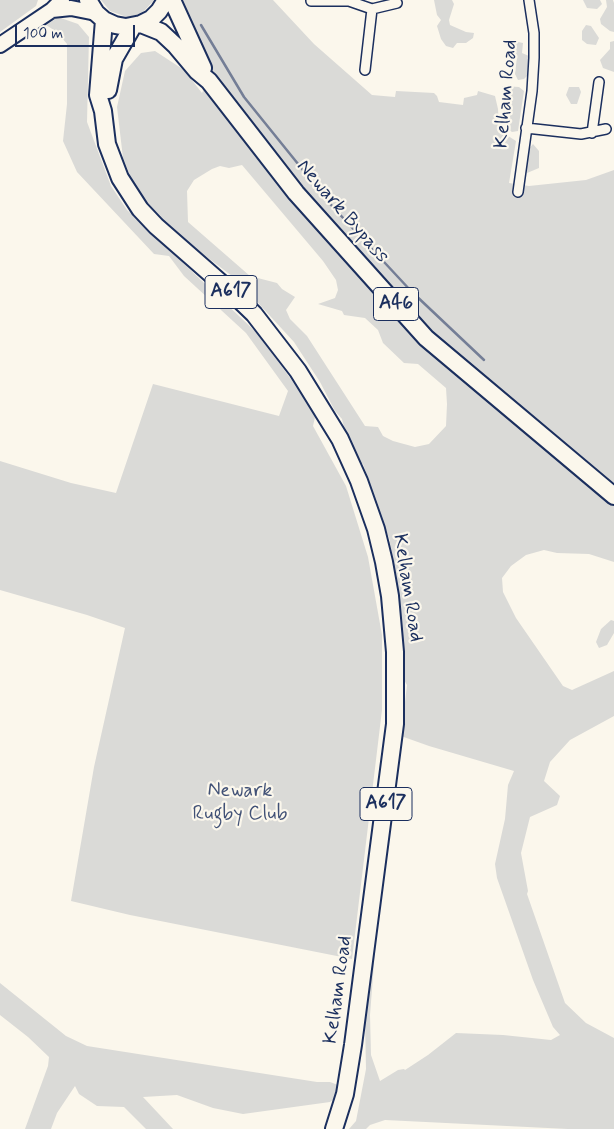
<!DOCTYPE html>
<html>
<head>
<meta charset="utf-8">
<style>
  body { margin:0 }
  #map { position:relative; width:614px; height:1129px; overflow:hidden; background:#fbf7ec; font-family:Mynerve,sans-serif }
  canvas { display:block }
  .scale { position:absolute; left:15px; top:25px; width:120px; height:22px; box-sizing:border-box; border:2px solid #1b2f5e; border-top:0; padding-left:6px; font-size:15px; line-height:18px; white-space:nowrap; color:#1b2f5e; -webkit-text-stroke:4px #fbf7ec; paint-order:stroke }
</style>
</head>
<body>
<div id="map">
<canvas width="614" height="1129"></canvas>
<div class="scale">100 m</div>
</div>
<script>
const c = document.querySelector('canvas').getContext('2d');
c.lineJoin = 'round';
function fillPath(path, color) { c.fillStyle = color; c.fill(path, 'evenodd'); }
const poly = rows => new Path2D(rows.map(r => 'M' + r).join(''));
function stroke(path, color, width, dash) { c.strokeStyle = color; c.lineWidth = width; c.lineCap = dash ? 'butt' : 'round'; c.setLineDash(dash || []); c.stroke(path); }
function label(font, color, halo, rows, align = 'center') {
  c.font = font + ' Mynerve,sans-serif'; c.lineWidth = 4.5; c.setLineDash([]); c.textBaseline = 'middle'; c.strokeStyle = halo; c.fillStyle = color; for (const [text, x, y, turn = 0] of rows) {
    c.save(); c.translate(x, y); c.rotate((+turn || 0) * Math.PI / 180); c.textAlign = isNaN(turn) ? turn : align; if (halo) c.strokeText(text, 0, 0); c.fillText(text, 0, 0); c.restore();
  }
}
const green = poly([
  [0,0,38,0,36,6,0,32],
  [101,0,154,0,145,10,140,14,127,17,110,11],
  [182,0,273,0,314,44,372,95,395,97,396,91,434,93,437,96,439,102,463,105,464,98,477,95,478,91,495,96,498,109,499,124,502,132,516,141,509,183,529,186,586,180,614,170,614,562,589,554,557,553,544,550,526,555,511,566,502,578,503,592,516,618,563,686,572,690,614,671,614,716,570,740,550,762,544,781,560,796,557,805,530,817,521,853,528,891,527,894,565,1003,586,1023,614,1038,614,1129,568,1129,385,1120,370,1125,366,1129,349,1129,356,1121,366,1069,365,1022,377,925,370,1015,371,1055,380,1081,398,1070,404,1069,405,1070,428,1055,456,1033,503,1035,551,1040,560,1035,553,1027,533,980,497,878,495,864,505,819,508,785,514,771,429,746,401,736,407,685,404,680,401,637,387,545,390,541,363,464,360,463,352,451,350,439,345,431,342,419,335,411,320,382,294,342,236,279,175,233,150,210,134,185,123,158,117,107,125,71,141,53,155,51,184,70,202,93,212,73,199,49,185,16],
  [242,165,323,261,336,280,338,290,335,298,318,304,342,311,344,315,365,318,378,330,383,343,404,363,418,364,446,388,447,404,446,426,429,444,415,447,393,441,383,436,378,427,365,426,307,336,290,319,286,310,295,297,282,289,277,283,250,276,188,222,187,191,194,180,212,169,220,166,229,168],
  [434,0,452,0,454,4,449,20,450,25,466,32,474,33,473,38,466,43,457,43,453,48,446,46,441,39,437,26,441,20,437,15],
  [583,0,600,0,602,4,597,9,587,8],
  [606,0,613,0,614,3,614,32,610,31,601,24,600,19,607,7],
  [58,17,78,24,89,37,87,122,111,186,127,210,258,334,293,382,315,417,313,426,346,486,368,557,382,635,382,710,352,959,130,915,71,901,94,767,125,628,87,615,0,590,0,461,71,483,116,493,153,384,279,416,288,391,246,333,184,276,169,256,154,254,77,172,63,141,67,104,67,44,57,32,46,25],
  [586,25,591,26,599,38,596,45,587,44,582,40,582,31],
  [614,41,614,72,603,68,600,60,610,49,610,42],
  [518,42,523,43,522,53,529,56,528,75,524,79,518,80,515,74,517,57,510,48,511,43],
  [502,86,519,87,524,91,518,131,512,132,508,129,504,120],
  [569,87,579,87,581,92,577,104,571,104,566,95],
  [533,144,539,151,539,168,527,173,525,166,528,150],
  [611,620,614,621,614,633,607,645,599,648,596,642,601,629],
  [0,983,66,1036,87,1046,317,1082,330,1082,338,1085,334,1099,330,1102,243,1114,213,1108,177,1095,143,1097,173,1129,146,1129,124,1107,97,1106,79,1094,75,1086,57,1113,51,1129,25,1129,48,1066,49,1057,28,1037,0,1015]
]);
const stream = poly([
  [201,25,244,97,332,206,411,291,484,360]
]);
const street = poly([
  [311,1,349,1,372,9,397,3],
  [365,70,372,9],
  [526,128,581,134,606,129],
  [592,133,599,82],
  [518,192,532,91,534,58,534,33,529,0]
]);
const primary = poly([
  [52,10,71,8,96,13],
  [0,45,52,10,62,0]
]);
const highway = poly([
  [88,0,96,13,104,20,115,25,126,27,141,24,151,19,159,11,166,0],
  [172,0,203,68],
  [104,20,98,95,103,111,107,144,120,178,140,209,156,226,228,289,254,314,298,371,340,439,359,481,376,529,384,562,390,596,395,652,395,724,353,1045,345,1094,334,1129],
  [141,24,161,32,176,46,197,71,209,81,296,193,426,338,614,496],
  [108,90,114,59,133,26]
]);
const shields = [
  [231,292,52],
  [396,304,45],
  [386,804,52]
];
const shieldNames = [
  ["A617",231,292],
  ["A46",396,304],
  ["A617",386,804]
];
const streetNames = [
  ["Kelham Road",507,94,-85],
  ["Newark Bypass",342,212,49],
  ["Kelham Road",407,588,81],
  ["Kelham Road",339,990,-82]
];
const parkNames = [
  ["Newark",240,792],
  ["Rugby Club",240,815]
];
fillPath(green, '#dadad7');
stroke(stream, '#747e96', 2.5);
stroke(street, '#1b2f5e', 12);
stroke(primary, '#1b2f5e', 18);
stroke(highway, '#1b2f5e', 20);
stroke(street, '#fbf7ec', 9);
stroke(primary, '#fbf7ec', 14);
stroke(highway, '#fbf7ec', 16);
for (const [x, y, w] of shields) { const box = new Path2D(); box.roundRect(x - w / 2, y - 16.5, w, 33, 4); c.fillStyle = '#fbf7ec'; c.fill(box); stroke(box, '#1b2f5e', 1); }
label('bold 19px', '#1b2f5e', null, shieldNames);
label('20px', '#1b2f5e', '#fbf7ec', streetNames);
label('20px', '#415176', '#fbf7ec', parkNames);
</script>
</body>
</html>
